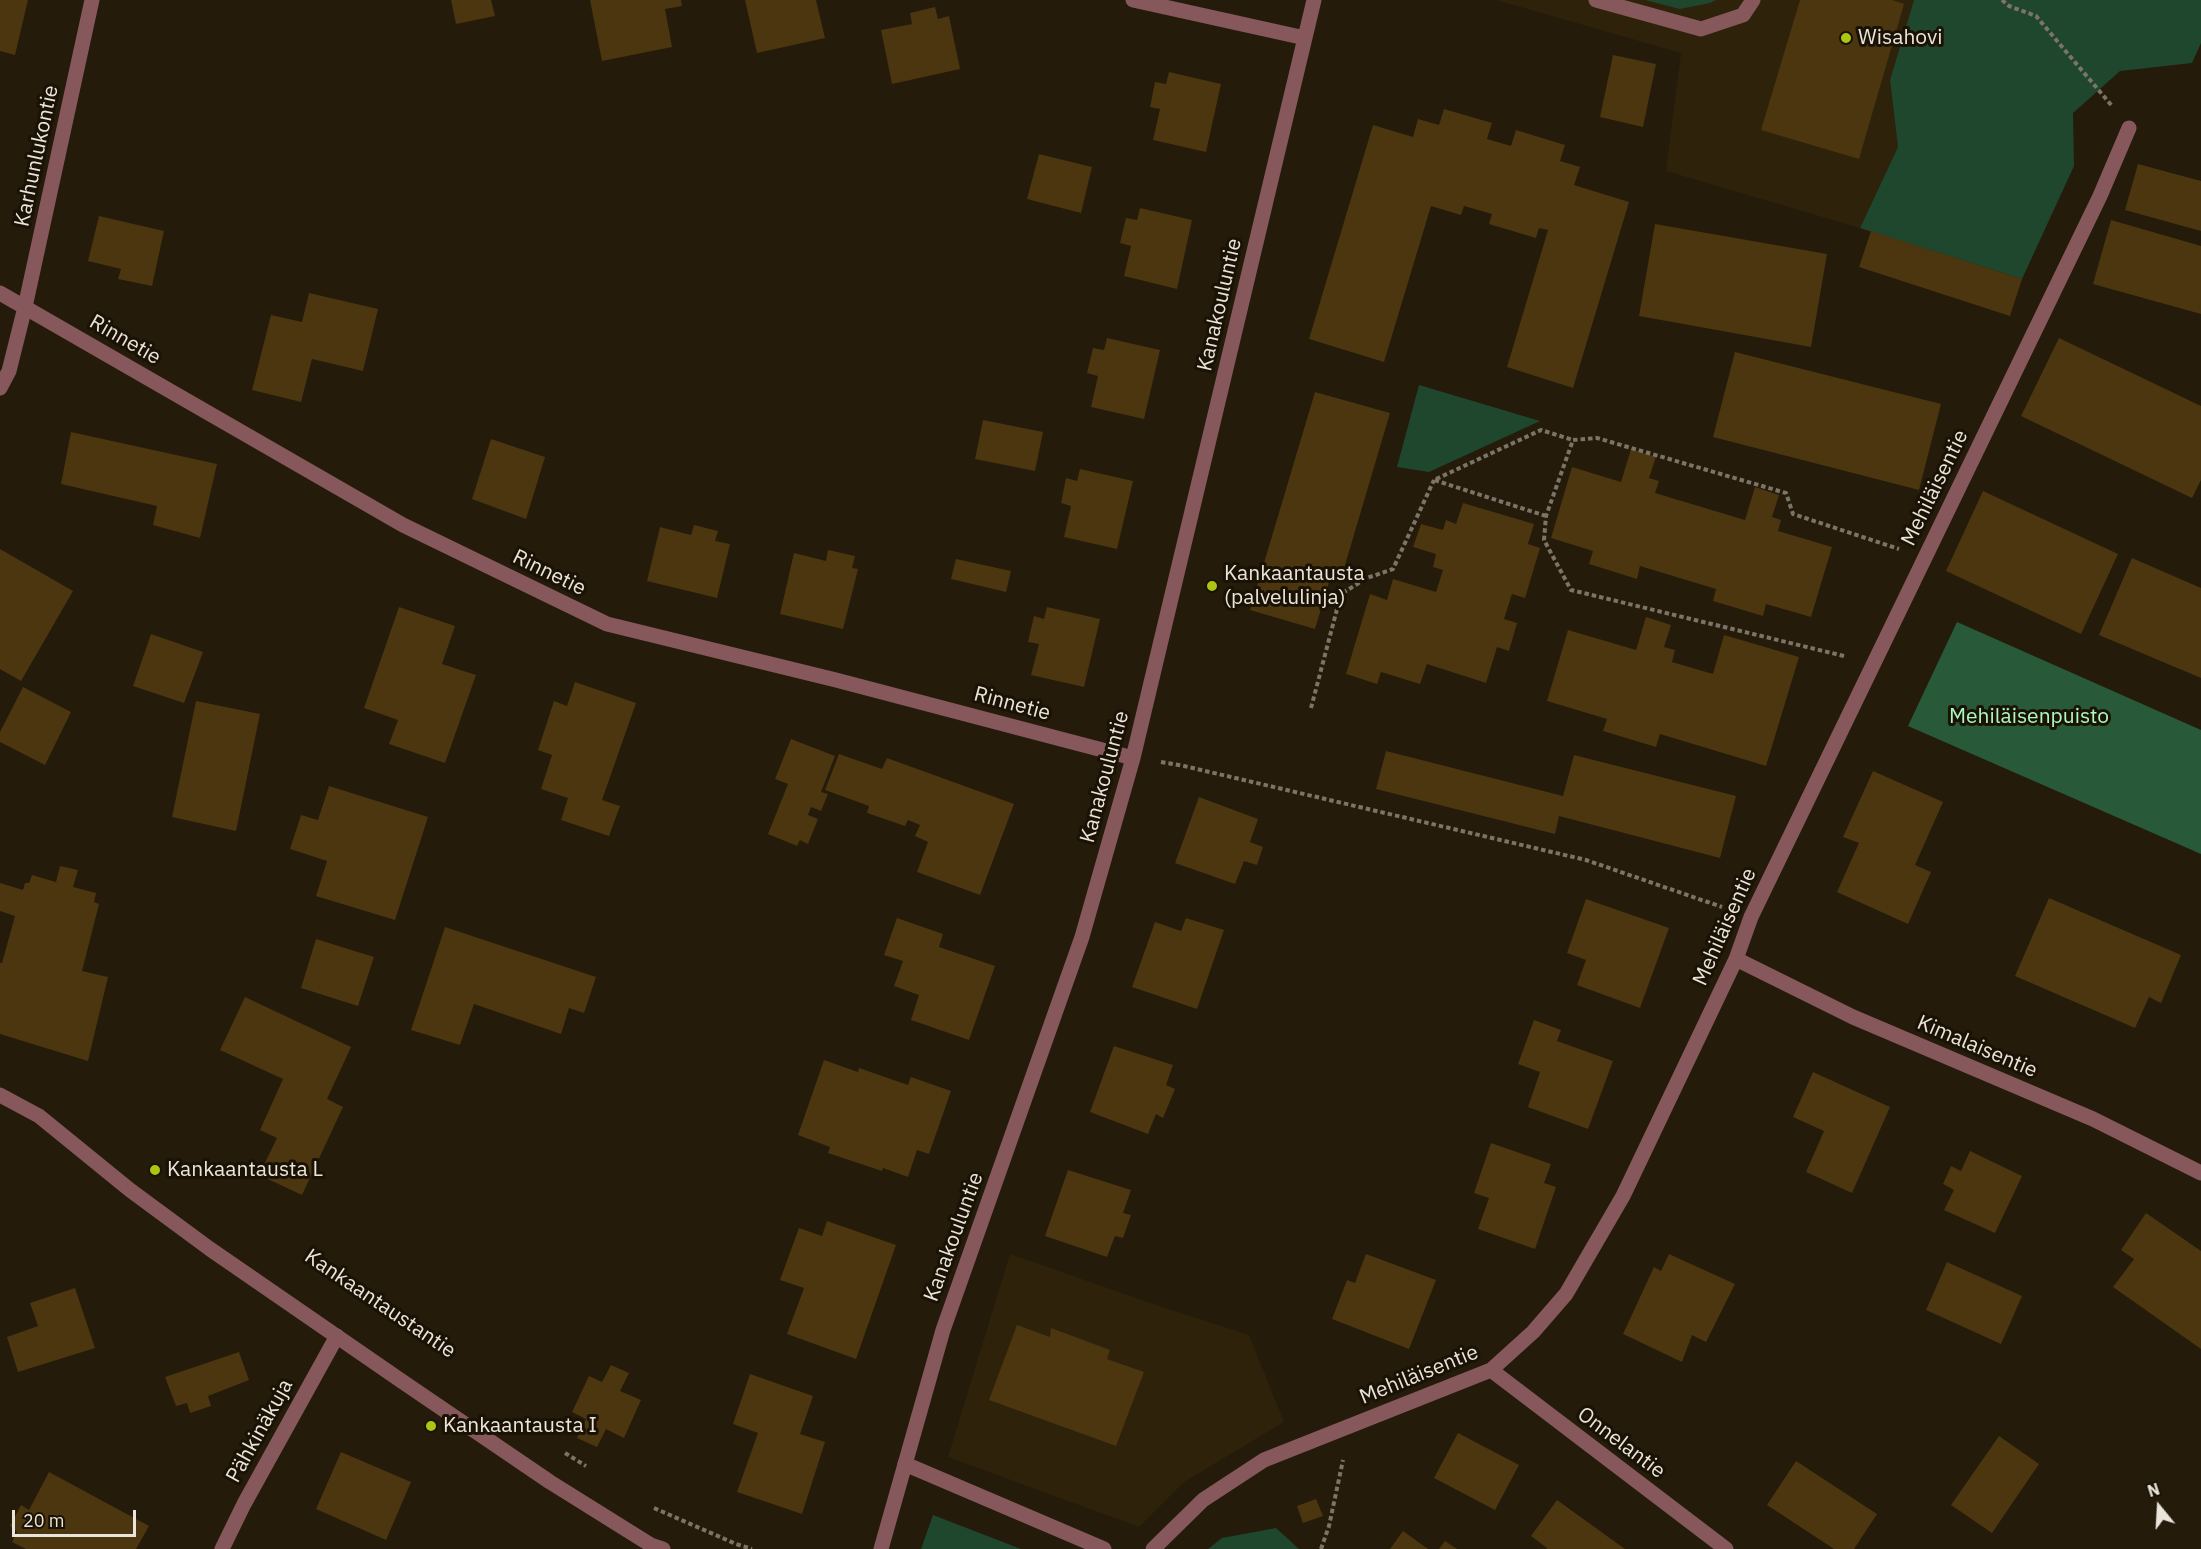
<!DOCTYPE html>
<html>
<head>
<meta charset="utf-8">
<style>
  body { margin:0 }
  #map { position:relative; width:2201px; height:1549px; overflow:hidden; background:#241b0b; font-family:"IBM Plex Sans",sans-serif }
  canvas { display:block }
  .north { position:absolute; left:2129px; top:1477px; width:60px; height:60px; -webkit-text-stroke:4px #1a1204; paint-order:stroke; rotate:342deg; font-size:16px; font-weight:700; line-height:24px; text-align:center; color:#eae4da }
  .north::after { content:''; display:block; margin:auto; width:21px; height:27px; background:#eae4da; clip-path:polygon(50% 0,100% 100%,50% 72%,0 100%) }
  .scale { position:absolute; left:12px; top:1510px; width:124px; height:27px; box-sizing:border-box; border:3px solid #eae4da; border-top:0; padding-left:8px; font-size:18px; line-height:21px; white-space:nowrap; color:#eae4da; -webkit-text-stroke:4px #1a1204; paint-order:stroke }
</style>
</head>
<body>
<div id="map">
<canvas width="2201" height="1549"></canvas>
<div class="north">N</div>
<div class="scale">20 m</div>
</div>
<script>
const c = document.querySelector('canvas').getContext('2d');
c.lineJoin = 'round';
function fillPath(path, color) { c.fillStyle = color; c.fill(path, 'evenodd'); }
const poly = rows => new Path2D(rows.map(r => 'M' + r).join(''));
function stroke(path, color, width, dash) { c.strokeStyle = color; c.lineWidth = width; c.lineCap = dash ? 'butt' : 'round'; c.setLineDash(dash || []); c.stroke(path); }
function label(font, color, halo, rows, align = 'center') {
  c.font = font + ' "IBM Plex Sans",sans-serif'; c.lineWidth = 6; c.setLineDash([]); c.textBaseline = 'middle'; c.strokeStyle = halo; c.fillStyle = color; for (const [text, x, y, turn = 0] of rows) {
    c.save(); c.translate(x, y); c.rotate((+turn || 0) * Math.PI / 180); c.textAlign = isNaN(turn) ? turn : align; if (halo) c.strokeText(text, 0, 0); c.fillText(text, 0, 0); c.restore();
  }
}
const built = poly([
  [1496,0,1914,0,1890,80,1898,147,1860,228,1666,171,1681,53],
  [1010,1254,1162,1307,1249,1335,1284,1422,1184,1482,1139,1527,948,1457]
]);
const green = poly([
  [1645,0,1716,0,1710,3,1680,9],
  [1914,0,2201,0,2201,43,2192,63,2120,71,2073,113,2074,166,2022,279,1860,228,1898,147,1890,80],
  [1419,385,1540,421,1429,472,1397,467],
  [933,1515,1021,1549,921,1549],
  [1276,1528,1299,1549,1208,1549,1222,1538]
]);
const forest = poly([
  [1957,622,2201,730,2201,854,1908,726]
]);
const building = poly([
  [0,0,28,0,15,55,0,51],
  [451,0,491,0,495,16,456,24],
  [590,0,681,0,682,6,665,9,672,47,602,61],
  [745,0,816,0,825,38,757,53],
  [1800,0,1892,0,1904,4,1859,159,1761,130],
  [935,7,938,19,949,16,960,69,892,84,881,30,912,24,910,13],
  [1613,55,1656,64,1643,127,1600,117],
  [1169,72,1221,84,1206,152,1153,140,1160,109,1150,107,1155,82,1166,84],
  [1444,109,1492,123,1487,139,1511,146,1516,130,1565,145,1560,161,1580,167,1574,185,1629,202,1573,388,1507,367,1548,230,1539,228,1536,238,1489,224,1492,214,1464,206,1461,215,1431,206,1384,362,1309,339,1373,125,1413,137,1418,119,1439,125],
  [1039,154,1092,167,1081,213,1027,199],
  [2138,164,2201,181,2201,231,2125,210],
  [1140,208,1192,220,1177,289,1124,276,1131,246,1120,243,1126,218,1137,220],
  [99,216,164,231,152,286,118,279,121,269,88,261],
  [2111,220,2201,246,2201,314,2093,284],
  [1655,224,1827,254,1811,347,1639,316],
  [1871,231,2022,279,2010,316,1859,267],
  [309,293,378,309,363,371,312,359,301,402,252,390,271,315,302,322],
  [1107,338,1160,350,1144,419,1091,407,1098,376,1087,373,1093,348,1104,350],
  [2059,338,2201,406,2201,480,2192,498,2021,416],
  [1735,352,1941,404,1919,490,1713,437],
  [1315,392,1390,413,1343,572,1333,569,1315,629,1250,610],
  [983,420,1043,432,1035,471,975,459],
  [71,432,217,464,200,538,153,525,157,506,61,484],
  [491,439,545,457,526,519,472,499],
  [1631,449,1656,457,1649,478,1659,481,1655,493,1745,520,1755,487,1779,495,1772,517,1781,520,1778,531,1832,547,1811,617,1766,604,1763,616,1713,601,1716,589,1640,566,1637,579,1589,564,1593,551,1551,538,1572,467,1621,482],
  [1080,469,1133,481,1117,549,1064,537,1071,506,1061,503,1066,478,1077,481],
  [1983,491,2118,554,2081,634,1946,571],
  [1463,503,1534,524,1528,544,1540,548,1525,598,1512,594,1504,619,1517,623,1509,651,1497,647,1486,683,1427,664,1420,684,1381,672,1377,684,1346,674,1370,594,1387,600,1393,579,1436,592,1443,570,1433,567,1436,554,1413,547,1421,524,1443,530,1446,520,1456,524],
  [694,525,718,531,715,541,730,544,717,598,647,581,660,527,691,535],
  [0,549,73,591,21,681,0,669],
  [828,550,855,556,852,568,858,569,843,629,780,614,794,553,826,561],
  [2132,558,2201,588,2201,678,2099,635],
  [956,559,1011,571,1006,592,951,579],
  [399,607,455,626,442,664,476,675,445,763,389,744,398,720,364,708],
  [1047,607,1100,619,1084,687,1031,675,1039,644,1028,642,1034,616,1044,619],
  [1646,617,1671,625,1664,647,1675,650,1672,662,1713,674,1724,635,1799,657,1766,766,1660,734,1656,747,1603,731,1607,719,1547,701,1568,630,1636,650],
  [151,634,203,652,184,703,133,686],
  [575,682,636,703,602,800,620,806,609,836,561,820,568,798,541,789,552,755,538,750,554,701,567,706],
  [23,687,71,712,45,765,0,742,0,732],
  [196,701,260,714,236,831,172,817],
  [791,739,835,756,821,792,828,794,821,811,811,807,808,815,818,819,808,844,800,840,797,846,768,834,788,784,775,779],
  [1386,751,1563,796,1574,755,1736,796,1720,858,1559,816,1555,834,1376,789],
  [839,754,882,769,887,758,1014,804,980,895,917,872,928,842,915,836,920,825,908,820,905,826,867,813,869,806,825,790],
  [1873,771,1943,802,1915,865,1931,872,1908,924,1837,892,1859,843,1843,837],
  [329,786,428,817,395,920,316,896,327,861,290,849,301,815,318,820],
  [1199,797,1258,819,1250,842,1263,847,1257,865,1244,861,1235,884,1175,863],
  [60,866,78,870,73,887,96,893,94,902,99,904,82,971,108,977,88,1061,0,1034,0,963,2,963,15,916,0,911,0,883,23,890,25,883,29,883,32,875,56,882],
  [2049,898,2181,955,2161,1003,2149,997,2135,1028,2015,976],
  [1586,899,1669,928,1640,1008,1577,985,1586,960,1567,953],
  [897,918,943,934,939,947,995,966,969,1040,911,1020,919,995,894,986,903,961,884,955],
  [1186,918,1224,930,1197,1009,1132,987,1155,922,1181,931],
  [445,927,596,977,584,1013,569,1008,561,1034,474,1004,460,1045,411,1030],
  [316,939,374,957,358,1006,301,988],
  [245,997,351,1047,327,1099,343,1107,302,1195,259,1175,277,1138,260,1130,283,1079,220,1050],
  [1534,1020,1561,1030,1557,1041,1613,1061,1588,1129,1528,1107,1540,1072,1518,1064],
  [1114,1046,1173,1065,1166,1085,1175,1089,1163,1118,1156,1114,1148,1134,1090,1112],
  [824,1060,858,1072,859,1068,908,1085,911,1077,951,1091,929,1154,917,1150,908,1177,883,1168,882,1171,828,1153,830,1147,798,1135],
  [1813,1072,1890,1107,1852,1193,1806,1172,1824,1131,1793,1117],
  [1491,1143,1551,1164,1544,1183,1556,1187,1535,1249,1478,1229,1489,1198,1474,1193],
  [1970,1151,2022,1176,1995,1233,1944,1210,1954,1190,1943,1184,1951,1166,1961,1171],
  [1068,1170,1131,1190,1123,1213,1131,1215,1123,1238,1115,1236,1107,1257,1045,1236],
  [2146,1213,2201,1251,2201,1349,2113,1287,2134,1259,2121,1250],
  [827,1221,896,1245,856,1359,787,1334,804,1288,780,1280,799,1228,822,1236],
  [1366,1254,1436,1280,1409,1349,1332,1319,1347,1280,1355,1283],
  [1669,1254,1735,1284,1706,1342,1692,1335,1682,1362,1623,1334,1654,1267,1661,1271],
  [1947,1262,2022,1296,2001,1344,1926,1310],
  [75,1288,95,1348,18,1372,7,1337,38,1326,30,1303],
  [1017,1325,1050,1337,1051,1328,1110,1350,1107,1359,1144,1372,1116,1446,989,1400],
  [239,1352,249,1380,208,1396,211,1406,190,1413,187,1403,176,1406,165,1377],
  [611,1365,629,1373,620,1391,641,1400,624,1438,606,1429,597,1447,577,1438,586,1419,572,1412,589,1376,602,1382],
  [750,1374,813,1396,800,1434,825,1442,802,1514,737,1492,758,1433,733,1424],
  [1458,1433,1519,1465,1495,1510,1434,1478],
  [1999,1436,2039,1464,1992,1533,1951,1505],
  [341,1452,411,1482,386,1540,316,1509],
  [1796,1461,1877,1514,1854,1549,1834,1549,1767,1505],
  [49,1472,149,1526,136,1549,26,1549,12,1542,17,1532,10,1526,21,1505,29,1510],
  [1316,1499,1323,1516,1303,1523,1297,1506],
  [1557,1500,1625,1549,1546,1549,1547,1548,1531,1536],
  [1403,1531,1428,1549,1390,1549],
  [1445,1541,1457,1549,1439,1549]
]);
const path = poly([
  [2002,0,2009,6,2036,16,2112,106],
  [1546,516,1434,480,1541,430,1573,440],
  [1844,656,1571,590,1544,540,1546,516,1573,440,1597,438,1786,493,1793,514,1899,549],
  [1311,708,1341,594,1367,578,1393,569,1434,480],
  [1161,762,1184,766,1586,860,1722,907],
  [565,1453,586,1466],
  [654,1508,736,1544,752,1549],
  [1321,1549,1329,1526,1343,1460]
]);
const service = poly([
  [1596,0,1701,29,1743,15,1753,0],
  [905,1464,1104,1549]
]);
const minor = poly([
  [1133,0,1305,38],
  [0,293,403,525,607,624,836,680,1133,758],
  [0,388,9,371,25,307,92,0],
  [1736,959,1853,1017,2093,1119,2201,1173],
  [1491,1370,1726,1549],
  [222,1549,244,1504,337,1336],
  [881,1549,943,1330,1082,937,1133,758,1314,0],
  [1153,1549,1203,1500,1264,1460,1491,1370,1533,1332,1566,1294,1623,1196,1736,959,1751,917,2100,196,2129,128]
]);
const tertiary = poly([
  [0,1095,39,1116,130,1190,210,1249,403,1382,550,1482,651,1545,663,1549]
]);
const markers = [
  [1846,38,6,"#acc612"],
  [1212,586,6,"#acc612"],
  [155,1170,6,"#acc612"],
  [431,1426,6,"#acc612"]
];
const poiNames = [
  ["Wisahovi",1858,38],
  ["Kankaantausta",1224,574],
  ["(palvelulinja)",1224,598],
  ["Kankaantausta L",167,1170],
  ["Kankaantausta I",443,1426]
];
const streetNames = [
  ["Karhunlukontie",37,156,-78],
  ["Kanakouluntie",1220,305,-77],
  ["Rinnetie",125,340,30],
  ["Mehiläisentie",1935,488,-64],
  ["Rinnetie",549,573,26],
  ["Rinnetie",1012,704,15],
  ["Kanakouluntie",1105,777,-75],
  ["Mehiläisentie",1725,927,-66],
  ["Kimalaisentie",1977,1047,23],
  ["Kanakouluntie",954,1237,-70],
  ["Kankaantaustantie",380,1304,34],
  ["Mehiläisentie",1419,1375,-22],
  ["Pähkinäkuja",260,1431,-61],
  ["Onnelantie",1621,1443,37]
];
const parkNames = [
  ["Mehiläisenpuisto",2029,717]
];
fillPath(built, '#2e220b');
fillPath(green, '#1f472d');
fillPath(forest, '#285a39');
fillPath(building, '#4b360f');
stroke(path, '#7c7467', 4, [4.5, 3]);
stroke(service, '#86585c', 15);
stroke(minor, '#86585c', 15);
stroke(tertiary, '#86585c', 15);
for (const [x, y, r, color] of markers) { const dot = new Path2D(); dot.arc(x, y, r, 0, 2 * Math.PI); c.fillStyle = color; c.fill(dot); stroke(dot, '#1a1204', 2); }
label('21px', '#eae4da', '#1a1204', poiNames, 'left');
label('21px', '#eae4da', '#1a1204', streetNames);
label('21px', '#abf8c1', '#1a1204', parkNames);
</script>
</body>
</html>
